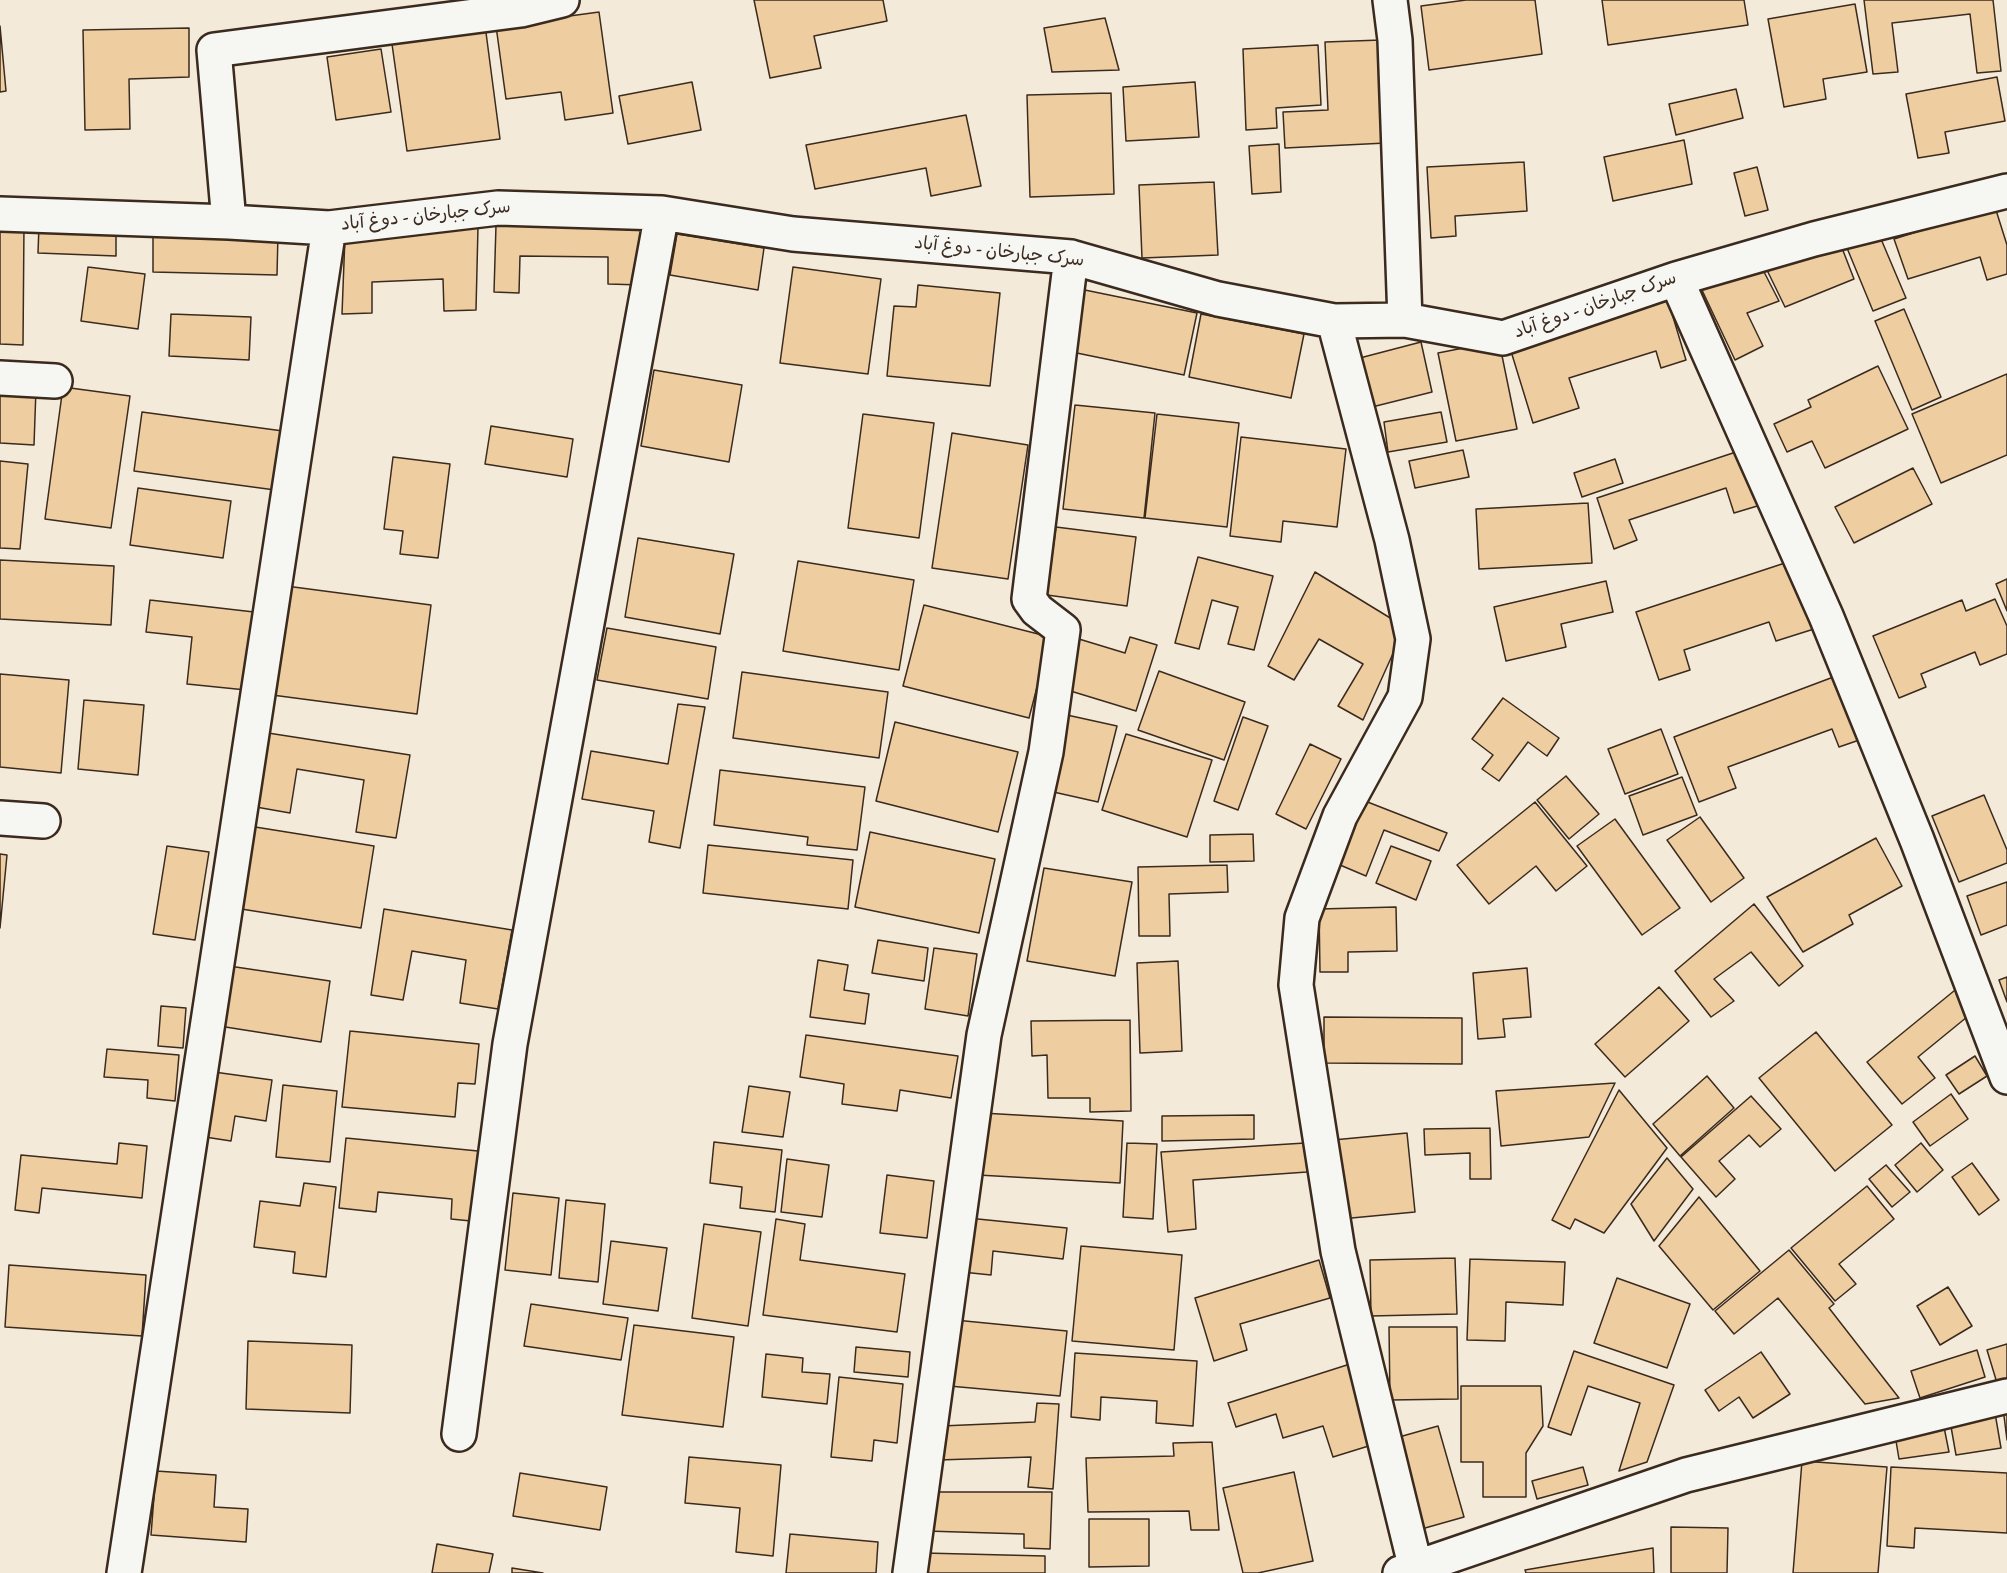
<!DOCTYPE html>
<html>
<head>
<meta charset="utf-8">
<style>
  body { margin:0 }
  canvas { display:block; background:#f4ead9 }
</style>
</head>
<body>
<canvas width="2007" height="1573"></canvas>
<script>
const c = document.querySelector('canvas').getContext('2d');
c.lineJoin = 'round';
function fillPath(path, color) { c.fillStyle = color; c.fill(path, 'evenodd'); }
const poly = rows => new Path2D(rows.map(r => 'M' + r).join(''));
function stroke(path, color, width, dash) { c.strokeStyle = color; c.lineWidth = width; c.lineCap = dash ? 'butt' : 'round'; c.setLineDash(dash || []); c.stroke(path); }
function label(font, color, halo, rows, align = 'center') {
  c.font = font + ' "Gochi Hand","Playpen Sans Arabic",sans-serif'; c.lineWidth = 6; c.setLineDash([]); c.textBaseline = 'middle'; c.strokeStyle = halo; c.fillStyle = color; for (const [text, x, y, turn = 0] of rows) {
    c.save(); c.translate(x, y); c.rotate((+turn || 0) * Math.PI / 180); c.textAlign = isNaN(turn) ? turn : align; if (halo) c.strokeText(text, 0, 0); c.fillText(text, 0, 0); c.restore();
  }
}
const building = poly([
  [754,0,883,0,887,21,814,36,821,68,770,78,754,0],
  [1466,0,1535,0,1542,54,1429,70,1421,6,1466,0],
  [1602,0,1744,0,1748,25,1608,45,1602,0],
  [1864,0,1993,0,2001,71,1977,73,1970,14,1892,23,1898,72,1873,74,1864,0],
  [1855,4,1867,72,1823,79,1826,99,1784,107,1768,19,1855,4],
  [599,12,613,113,565,120,561,92,506,99,496,26,599,12],
  [1105,18,1119,70,1052,72,1044,28,1105,18],
  [485,25,500,139,407,151,391,37,485,25],
  [0,26,6,91,0,92,0,26],
  [189,28,189,77,129,79,130,129,85,130,83,30,189,28],
  [1381,40,1386,143,1285,148,1283,112,1328,110,1325,42,1381,40],
  [1318,45,1321,105,1276,108,1277,128,1246,130,1243,49,1318,45],
  [381,49,391,112,336,120,327,57,381,49],
  [1997,77,2005,121,1945,132,1949,153,1918,158,1906,94,1997,77],
  [692,82,701,130,628,144,619,96,692,82],
  [1195,82,1199,137,1126,141,1123,87,1195,82],
  [1736,89,1743,118,1676,135,1669,104,1736,89],
  [1111,93,1114,194,1030,197,1027,95,1111,93],
  [966,115,981,186,931,196,926,168,815,189,806,145,966,115],
  [1684,140,1692,184,1613,201,1604,157,1684,140],
  [1279,144,1281,192,1252,194,1249,146,1279,144],
  [1524,162,1527,211,1455,216,1456,236,1431,238,1427,167,1524,162],
  [1757,167,1768,210,1745,216,1734,173,1757,167],
  [1214,182,1218,255,1142,258,1139,185,1214,182],
  [1995,207,2007,245,2007,274,1987,280,1980,257,1908,279,1894,239,1995,207],
  [0,224,24,225,23,345,0,344,0,224],
  [39,225,116,228,116,256,38,253,39,225],
  [496,225,642,228,641,285,608,284,608,257,520,256,519,293,494,292,496,225],
  [478,227,476,310,444,311,443,279,372,282,372,313,342,314,345,236,478,227],
  [153,231,278,234,277,275,153,272,153,231],
  [677,234,764,248,758,290,670,275,677,234],
  [1881,239,1906,298,1873,311,1847,248,1881,239],
  [1842,248,1854,279,1785,307,1765,266,1842,248],
  [88,267,145,274,138,329,81,321,88,267],
  [793,267,881,279,868,374,780,363,793,267],
  [1762,268,1779,301,1747,313,1763,346,1735,360,1701,288,1762,268],
  [918,285,1000,293,990,386,887,376,894,306,916,307,918,285],
  [1080,289,1197,313,1184,375,1067,351,1080,289],
  [1667,297,1686,360,1661,368,1656,351,1569,378,1579,408,1533,423,1510,348,1667,297],
  [1904,309,1941,397,1912,410,1875,321,1904,309],
  [171,314,251,317,249,360,169,356,171,314],
  [1201,314,1304,334,1291,398,1189,377,1201,314],
  [1499,341,1517,429,1456,441,1438,353,1499,341],
  [1421,342,1432,392,1368,408,1356,359,1421,342],
  [1878,366,1908,429,1825,468,1812,441,1787,452,1774,424,1811,407,1808,400,1878,366],
  [654,370,742,385,729,462,641,446,654,370],
  [2007,374,2007,455,1941,483,1912,414,2007,374],
  [63,387,130,396,111,528,45,519,63,387],
  [0,388,36,389,34,445,0,443,0,388],
  [1075,405,1155,413,1144,518,1063,509,1075,405],
  [142,412,283,431,275,490,134,471,142,412],
  [1441,412,1447,442,1388,452,1384,422,1441,412],
  [863,414,934,423,919,538,848,528,863,414],
  [1157,414,1239,423,1227,527,1145,518,1157,414],
  [491,426,573,439,567,477,485,464,491,426],
  [952,433,1028,445,1008,579,932,568,952,433],
  [1241,437,1346,449,1337,527,1283,521,1281,542,1230,536,1241,437],
  [1745,449,1764,504,1734,513,1726,488,1629,520,1637,540,1614,549,1597,498,1745,449],
  [1463,450,1469,477,1415,488,1409,461,1463,450],
  [393,457,450,464,438,558,400,554,403,531,384,529,393,457],
  [1615,459,1623,483,1582,497,1574,473,1615,459],
  [0,461,28,464,20,549,0,548,0,461],
  [1913,468,1932,504,1854,543,1835,507,1913,468],
  [138,488,231,501,223,558,130,545,138,488],
  [1588,503,1592,563,1479,569,1476,509,1588,503],
  [1056,527,1136,537,1127,606,1047,595,1056,527],
  [638,538,734,554,720,634,625,617,638,538],
  [1198,557,1273,576,1254,650,1228,644,1238,607,1212,600,1199,649,1175,643,1198,557],
  [0,560,114,566,111,625,0,619,0,560],
  [798,561,914,580,899,670,783,651,798,561],
  [1791,561,1814,629,1776,641,1769,622,1684,650,1690,670,1659,680,1636,612,1791,561],
  [1315,572,1405,627,1363,720,1338,706,1363,664,1319,639,1294,680,1268,666,1315,572],
  [2007,579,2007,611,1996,584,2007,579],
  [1606,581,1613,612,1561,624,1566,647,1506,661,1494,607,1606,581],
  [286,586,431,605,417,714,272,695,286,586],
  [1995,599,2007,626,2007,654,1980,665,1975,652,1921,674,1926,687,1899,698,1873,636,1962,600,1966,611,1995,599],
  [150,600,254,612,246,690,187,684,192,637,146,632,150,600],
  [924,605,1050,637,1029,718,903,686,924,605],
  [607,628,716,647,708,699,597,680,607,628],
  [1130,637,1157,645,1136,711,1064,689,1079,639,1125,653,1130,637],
  [1159,671,1245,702,1224,760,1138,730,1159,671],
  [742,672,888,692,879,758,733,738,742,672],
  [1844,673,1868,737,1839,747,1832,729,1728,767,1736,788,1699,802,1674,737,1844,673],
  [0,674,69,680,61,773,0,767,0,674],
  [1503,698,1559,738,1547,756,1528,742,1499,781,1482,769,1493,755,1472,739,1503,698],
  [84,700,144,705,138,775,78,769,84,700],
  [678,704,705,707,680,848,649,842,654,811,582,799,591,751,668,764,678,704],
  [1067,715,1117,726,1098,802,1049,791,1067,715],
  [1243,717,1268,726,1238,810,1214,801,1243,717],
  [895,722,1018,752,998,832,876,801,895,722],
  [1661,729,1678,774,1625,794,1608,749,1661,729],
  [268,733,410,755,396,838,356,832,364,780,297,769,290,813,256,807,268,733],
  [1126,734,1212,760,1187,837,1102,810,1126,734],
  [1310,744,1341,759,1306,829,1276,814,1310,744],
  [720,770,865,787,857,850,807,845,808,837,714,825,720,770],
  [1566,776,1599,814,1569,839,1537,800,1566,776],
  [1682,777,1697,815,1643,835,1629,796,1682,777],
  [1984,795,2007,850,2007,863,1959,882,1932,816,1984,795],
  [1365,801,1447,833,1439,851,1384,830,1366,876,1340,865,1365,801],
  [1535,802,1587,866,1556,891,1536,866,1489,904,1457,865,1535,802],
  [1700,817,1744,878,1711,902,1667,840,1700,817],
  [1615,819,1680,908,1642,935,1577,846,1615,819],
  [249,826,374,846,361,928,235,908,249,826],
  [870,832,995,859,979,933,855,907,870,832],
  [1253,834,1254,861,1210,862,1210,835,1253,834],
  [1876,838,1902,886,1849,915,1853,924,1803,952,1767,897,1876,838],
  [708,845,853,860,848,909,703,893,708,845],
  [167,846,209,852,195,940,153,934,167,846],
  [1391,846,1431,861,1416,900,1376,883,1391,846],
  [0,854,7,855,0,928,0,854],
  [1227,865,1228,892,1169,894,1170,936,1139,936,1138,867,1227,865],
  [1044,868,1132,882,1115,976,1027,961,1044,868],
  [2007,882,2007,925,1981,935,1967,896,2007,882],
  [1754,904,1803,966,1779,986,1751,952,1714,979,1734,1001,1711,1017,1675,971,1754,904],
  [1396,907,1397,951,1348,952,1348,972,1320,972,1319,909,1396,907],
  [384,909,512,930,498,1009,460,1003,466,960,412,951,403,1000,371,995,384,909],
  [878,940,928,948,924,981,872,973,878,940],
  [934,948,977,954,968,1016,925,1009,934,948],
  [818,960,848,965,844,990,869,994,865,1024,810,1017,818,960],
  [1178,961,1182,1051,1140,1053,1137,963,1178,961],
  [229,966,330,981,321,1042,219,1026,229,966],
  [1527,968,1531,1017,1503,1019,1505,1037,1478,1039,1473,973,1527,968],
  [2007,977,2007,1002,1999,980,2007,977],
  [1960,986,1978,1008,1918,1057,1935,1078,1902,1104,1867,1062,1960,986],
  [1659,987,1689,1021,1625,1077,1595,1044,1659,987],
  [161,1006,186,1008,183,1048,158,1046,161,1006],
  [1324,1017,1462,1018,1462,1064,1324,1063,1324,1017],
  [1130,1020,1131,1111,1090,1112,1090,1098,1048,1098,1047,1055,1032,1056,1031,1021,1130,1020],
  [350,1031,479,1044,475,1084,458,1083,455,1117,342,1107,350,1031],
  [1816,1032,1892,1125,1835,1171,1759,1078,1816,1032],
  [806,1035,958,1056,951,1098,900,1090,897,1111,842,1104,844,1084,800,1077,806,1035],
  [107,1049,179,1055,175,1101,147,1098,148,1080,104,1077,107,1049],
  [1975,1056,1987,1076,1959,1094,1946,1075,1975,1056],
  [214,1072,272,1080,266,1121,235,1116,231,1141,205,1137,214,1072],
  [1707,1076,1734,1108,1680,1156,1653,1124,1707,1076],
  [1615,1083,1589,1137,1501,1146,1496,1091,1615,1083],
  [283,1085,337,1091,330,1162,276,1157,283,1085],
  [749,1086,790,1092,783,1137,742,1132,749,1086],
  [1619,1090,1667,1148,1604,1233,1575,1219,1570,1229,1552,1220,1619,1090],
  [1951,1094,1968,1119,1930,1146,1913,1122,1951,1094],
  [1751,1096,1781,1129,1760,1147,1749,1135,1719,1161,1735,1179,1716,1197,1681,1157,1751,1096],
  [982,1113,1123,1121,1120,1183,978,1175,982,1113],
  [1254,1115,1254,1139,1162,1141,1162,1116,1254,1115],
  [1490,1128,1491,1179,1470,1179,1470,1153,1425,1155,1424,1129,1490,1128],
  [1407,1133,1415,1212,1341,1219,1333,1140,1407,1133],
  [346,1138,478,1151,471,1221,451,1219,452,1199,378,1192,376,1212,339,1208,346,1138],
  [714,1142,782,1150,775,1212,740,1208,742,1187,710,1183,714,1142],
  [119,1143,147,1146,142,1198,42,1188,39,1213,15,1210,21,1155,117,1164,119,1143],
  [1127,1143,1157,1144,1153,1219,1123,1217,1127,1143],
  [1305,1143,1307,1172,1193,1180,1196,1229,1168,1232,1161,1152,1305,1143],
  [1921,1143,1943,1170,1917,1192,1895,1165,1921,1143],
  [1667,1158,1693,1189,1654,1241,1631,1204,1667,1158],
  [787,1159,829,1165,822,1217,781,1212,787,1159],
  [1972,1163,1999,1200,1979,1215,1952,1177,1972,1163],
  [1886,1165,1910,1192,1892,1207,1869,1179,1886,1165],
  [887,1175,934,1181,927,1238,880,1233,887,1175],
  [304,1183,336,1187,326,1277,293,1273,295,1252,254,1247,260,1201,300,1206,304,1183],
  [1867,1186,1894,1219,1839,1264,1856,1284,1835,1301,1791,1248,1867,1186],
  [513,1193,559,1198,551,1275,505,1270,513,1193],
  [1699,1197,1760,1271,1713,1310,1659,1246,1699,1197],
  [566,1200,605,1204,598,1282,559,1278,566,1200],
  [968,1218,1067,1228,1063,1259,993,1251,991,1275,962,1272,968,1218],
  [776,1219,805,1224,800,1260,905,1274,897,1332,763,1315,776,1219],
  [704,1224,761,1232,748,1326,692,1318,704,1224],
  [611,1241,667,1248,658,1311,603,1304,611,1241],
  [1081,1246,1182,1255,1174,1350,1072,1341,1081,1246],
  [1789,1250,1834,1304,1829,1308,1899,1398,1865,1404,1778,1298,1734,1334,1715,1311,1789,1250],
  [1455,1258,1457,1314,1371,1316,1370,1260,1455,1258],
  [1470,1259,1565,1262,1563,1305,1506,1302,1505,1341,1467,1340,1470,1259],
  [1319,1260,1330,1298,1240,1324,1247,1350,1214,1361,1195,1298,1319,1260],
  [9,1265,146,1275,142,1336,5,1327,9,1265],
  [1617,1278,1690,1304,1667,1368,1594,1343,1617,1278],
  [1948,1287,1972,1326,1940,1345,1917,1306,1948,1287],
  [531,1304,628,1318,621,1360,524,1346,531,1304],
  [955,1320,1067,1331,1060,1396,949,1386,955,1320],
  [634,1325,734,1337,723,1427,622,1415,634,1325],
  [1389,1327,1457,1327,1458,1399,1390,1400,1389,1327],
  [248,1341,352,1345,350,1413,246,1409,248,1341],
  [2007,1344,2007,1380,1997,1383,1987,1350,2007,1344],
  [856,1347,910,1352,908,1377,854,1372,856,1347],
  [1977,1350,1985,1377,1920,1398,1911,1371,1977,1350],
  [1574,1351,1674,1385,1647,1462,1619,1471,1640,1403,1588,1386,1571,1435,1548,1427,1574,1351],
  [1761,1352,1790,1394,1753,1418,1739,1397,1719,1411,1705,1390,1761,1352],
  [1075,1353,1197,1361,1193,1426,1156,1423,1157,1401,1101,1397,1100,1420,1071,1417,1075,1353],
  [766,1354,803,1358,802,1372,830,1374,827,1404,762,1397,766,1354],
  [1350,1364,1375,1444,1333,1457,1323,1426,1283,1438,1276,1414,1236,1427,1228,1403,1350,1364],
  [839,1377,903,1384,897,1443,874,1440,872,1461,831,1457,839,1377],
  [1461,1386,1541,1386,1543,1426,1526,1453,1526,1497,1483,1497,1483,1462,1461,1462,1461,1386],
  [1037,1403,1059,1404,1053,1489,1028,1487,1031,1457,938,1460,941,1426,1035,1422,1037,1403],
  [2003,1408,2007,1408,2007,1440,2003,1408],
  [1995,1413,2001,1448,1956,1455,1950,1421,1995,1413],
  [1438,1426,1464,1517,1418,1530,1392,1439,1438,1426],
  [1944,1427,1949,1452,1899,1459,1895,1435,1944,1427],
  [1212,1442,1219,1530,1191,1530,1189,1511,1088,1512,1086,1458,1174,1456,1173,1443,1212,1442],
  [689,1457,781,1465,773,1556,736,1552,740,1508,685,1503,689,1457],
  [1802,1461,1887,1467,1878,1573,1793,1573,1802,1461],
  [1583,1467,1588,1485,1537,1499,1532,1481,1583,1467],
  [1891,1467,2007,1473,2007,1533,1915,1528,1914,1548,1887,1546,1891,1467],
  [156,1471,216,1475,214,1507,248,1509,246,1542,151,1535,156,1471],
  [1294,1472,1313,1561,1258,1573,1243,1573,1223,1488,1294,1472],
  [520,1473,607,1487,600,1530,513,1516,520,1473],
  [928,1492,1052,1492,1050,1549,1024,1548,1024,1534,926,1531,928,1492],
  [1089,1519,1149,1519,1149,1566,1089,1567,1089,1519],
  [1671,1527,1728,1528,1727,1573,1671,1573,1671,1527],
  [790,1534,878,1542,876,1573,786,1573,790,1534],
  [437,1544,493,1554,489,1573,432,1573,437,1544],
  [1653,1548,1654,1573,1526,1573,1525,1570,1653,1548],
  [924,1553,1045,1556,1045,1573,924,1573,924,1553],
  [512,1568,543,1573,512,1573,512,1568]
]);
const minor = poly([
  [1390,0,1395,40,1405,320],
  [0,214,229,222,329,228,498,208,662,213,793,234,1071,257,1218,299,1334,321,1405,320,1503,338,1676,279,1814,239,2007,191],
  [229,222,214,50,521,10,562,0],
  [1676,279,1826,616,1917,840,2007,1077],
  [1334,321,1392,540,1413,639,1405,697,1340,816,1302,918,1296,985,1338,1251,1417,1573],
  [0,378,55,381],
  [0,818,43,821],
  [459,1434,510,1044,662,213],
  [124,1573,329,228],
  [910,1573,984,1035,1046,752,1063,630,1037,610,1029,599,1071,257],
  [1400,1573,1686,1475,2007,1396]
]);
const streetNames = [
  ["سرک جبارخان - دوغ آباد",426,218,-6],
  ["سرک جبارخان - دوغ آباد",999,254,6],
  ["سرک جبارخان - دوغ آباد",1596,307,-19]
];
fillPath(building, '#eecda0');
stroke(building, '#3b2a1e', 1.5);
stroke(minor, '#3b2a1e', 38);
stroke(minor, '#f6f6f2', 33);
label('18px', '#3b2a1e', '#f6f6f2', streetNames);
</script>
</body>
</html>
